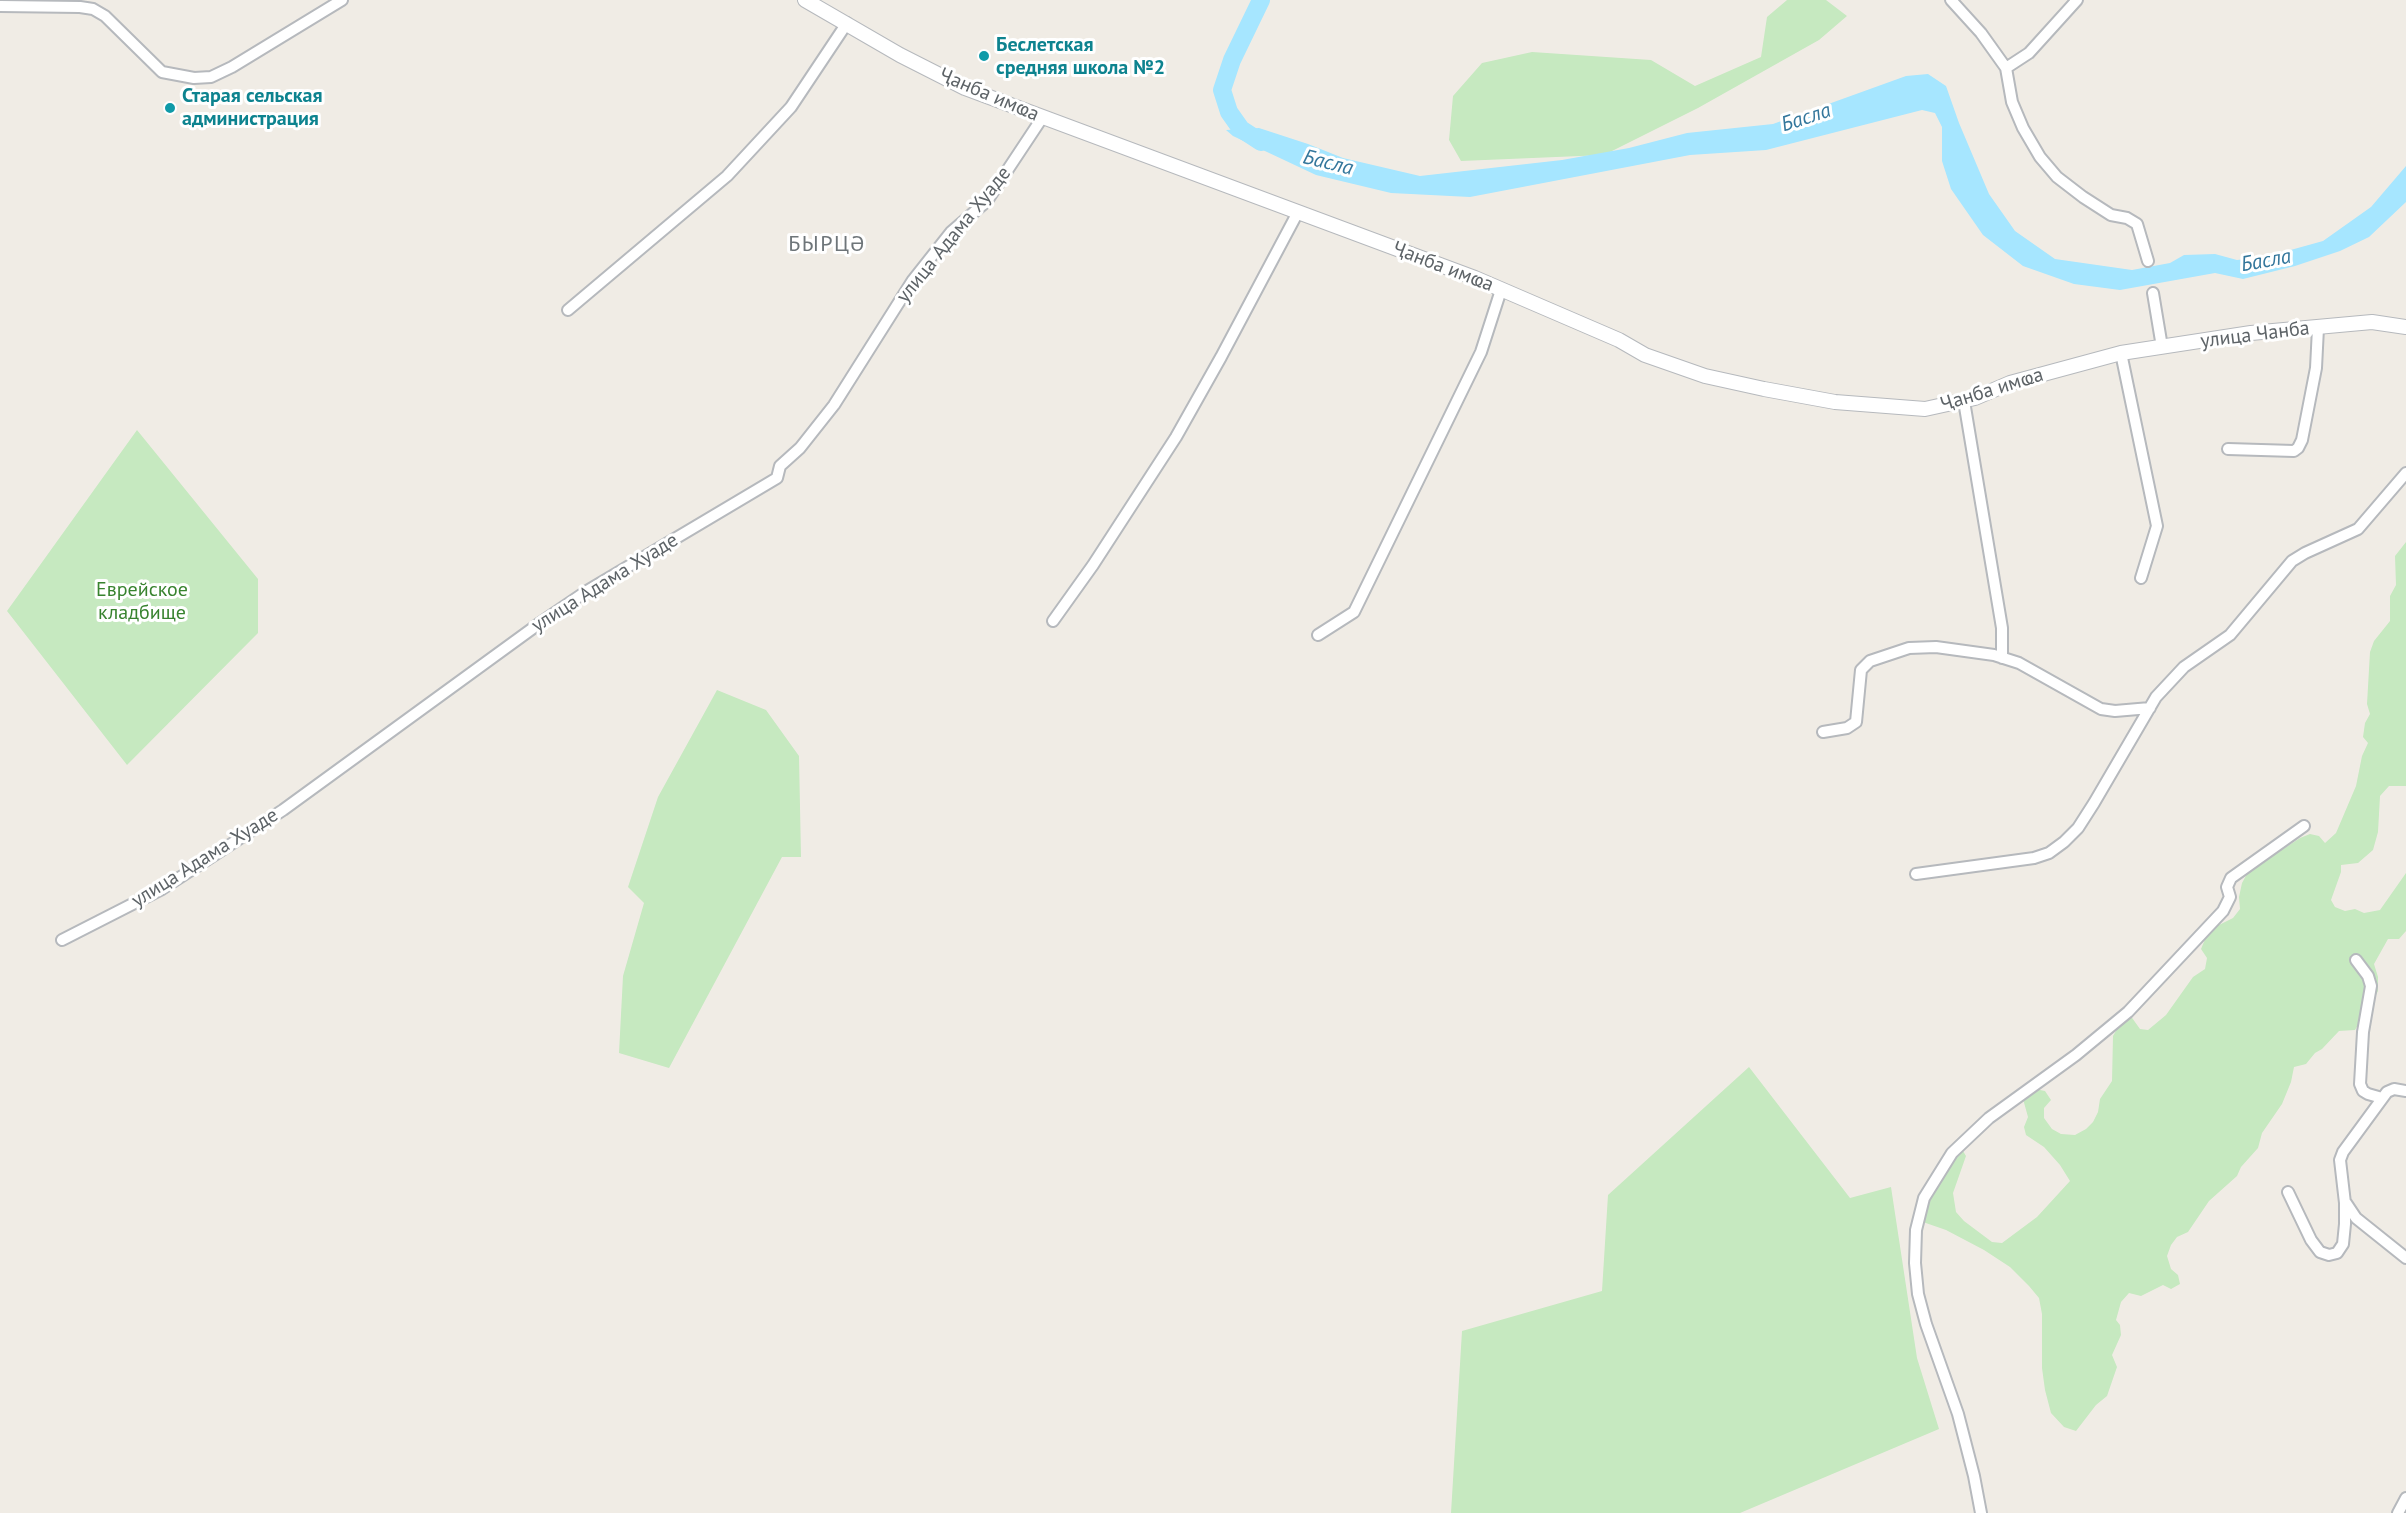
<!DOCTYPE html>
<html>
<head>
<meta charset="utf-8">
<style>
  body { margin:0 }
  canvas { display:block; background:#f0ece5 }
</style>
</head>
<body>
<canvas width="2406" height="1513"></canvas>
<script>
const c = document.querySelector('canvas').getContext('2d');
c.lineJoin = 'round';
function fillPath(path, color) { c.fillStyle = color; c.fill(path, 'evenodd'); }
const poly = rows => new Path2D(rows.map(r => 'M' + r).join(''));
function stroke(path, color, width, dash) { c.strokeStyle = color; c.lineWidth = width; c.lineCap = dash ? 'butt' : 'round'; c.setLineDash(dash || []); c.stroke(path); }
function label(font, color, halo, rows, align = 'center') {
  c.font = font + ' "PT Sans",sans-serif'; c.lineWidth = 6; c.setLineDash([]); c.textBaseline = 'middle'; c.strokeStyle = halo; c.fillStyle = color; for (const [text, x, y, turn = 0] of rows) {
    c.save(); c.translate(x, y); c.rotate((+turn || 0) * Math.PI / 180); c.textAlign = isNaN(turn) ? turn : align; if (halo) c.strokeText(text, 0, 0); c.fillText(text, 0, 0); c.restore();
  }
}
const green = poly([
  [1787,0,1826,0,1847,16,1819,40,1698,108,1604,155,1461,161,1449,140,1453,96,1482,63,1532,52,1651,60,1695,86,1761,57,1767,17],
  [137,430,258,579,258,633,127,765,7,611],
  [2406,542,2406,786,2389,786,2380,796,2378,832,2373,850,2358,863,2341,865,2341,872,2331,900,2335,907,2345,911,2355,909,2364,913,2380,910,2406,873,2406,931,2399,939,2388,939,2374,964,2378,977,2378,991,2375,997,2366,1001,2361,1020,2355,1030,2339,1031,2322,1049,2315,1053,2306,1064,2294,1067,2291,1082,2282,1104,2262,1133,2258,1148,2241,1167,2237,1176,2209,1201,2188,1232,2177,1237,2171,1245,2167,1256,2171,1269,2178,1275,2180,1284,2171,1289,2163,1285,2141,1296,2129,1293,2121,1302,2116,1320,2120,1325,2121,1335,2112,1355,2117,1367,2107,1396,2096,1405,2076,1431,2064,1427,2051,1413,2045,1390,2042,1368,2042,1314,2039,1298,2029,1286,2010,1267,1984,1250,1946,1230,1920,1221,1928,1196,1956,1154,1963,1151,1966,1156,1953,1193,1956,1212,1964,1221,1992,1242,2002,1243,2037,1217,2070,1181,2060,1165,2044,1147,2026,1135,2024,1127,2028,1117,2023,1099,2035,1089,2045,1091,2051,1100,2044,1108,2044,1118,2052,1129,2061,1134,2075,1135,2086,1129,2093,1122,2098,1112,2100,1099,2112,1081,2113,1036,2120,1024,2130,1015,2140,1029,2148,1030,2166,1015,2193,977,2205,969,2207,958,2201,949,2206,937,2213,928,2233,918,2240,909,2239,897,2242,883,2248,872,2300,838,2310,834,2319,836,2325,843,2336,833,2356,786,2362,756,2368,743,2363,737,2365,723,2370,714,2367,704,2370,652,2374,641,2390,621,2390,596,2396,585,2395,556],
  [717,690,766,710,799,756,801,857,782,857,669,1068,619,1053,623,976,644,903,628,887,658,797],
  [1749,1067,1850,1198,1891,1187,1917,1358,1939,1429,1740,1513,1451,1513,1462,1331,1602,1291,1608,1195]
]);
const water = poly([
  [1928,74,1946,86,1959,123,1989,194,2015,231,2055,259,2132,270,2170,263,2184,255,2215,254,2237,260,2269,256,2323,241,2371,207,2406,166,2406,202,2369,237,2340,251,2295,266,2243,279,2215,273,2120,290,2074,284,2023,266,1983,235,1951,189,1942,161,1942,127,1935,113,1922,110,1766,150,1690,155,1470,197,1391,193,1316,175,1233,136,1226,130,1259,128,1308,144,1343,158,1420,176,1562,160,1629,148,1687,133,1773,124,1906,76]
]);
const river = poly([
  [1261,0,1232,60,1222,90,1229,112,1241,129,1261,142]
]);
const minor = poly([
  [1951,0,1981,33,2006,68,2012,102,2023,128,2040,157,2057,177,2083,197,2111,215,2127,218,2137,224,2148,261],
  [0,6,80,7,93,9,105,16,162,72,194,78,211,77,232,67,342,0],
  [2006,68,2029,53,2077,0],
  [2153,293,2162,347],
  [568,310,727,176,791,107,847,23],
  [2121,353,2157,526,2141,578],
  [1964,401,2002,628,2002,658],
  [2228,449,2294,451,2298,448,2302,440,2316,368,2318,328],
  [1053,621,1093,565,1176,437,1221,357,1298,212],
  [1318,635,1354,612,1481,352,1501,290],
  [1823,732,1847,728,1856,722,1861,670,1870,661,1909,648,1936,647,1994,655,2019,663,2101,709,2115,711,2150,708],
  [1916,874,2034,858,2049,853,2064,842,2078,828,2094,803,2156,697,2184,667,2230,635,2292,561,2305,553,2358,529,2406,473],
  [62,940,162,889,216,854,283,810,540,623,587,591,777,478,780,466,800,448,834,405,913,280,951,232,987,201,1042,118],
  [2356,960,2368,976,2371,986,2363,1032,2360,1084,2363,1091,2368,1094,2382,1098],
  [2288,1192,2311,1240,2320,1252,2329,1255,2337,1253,2343,1244,2345,1224,2345,1203,2340,1160,2343,1152,2387,1092,2394,1089,2406,1091],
  [2346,1203,2356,1218,2406,1258],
  [1981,1513,1974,1476,1958,1414,1926,1324,1918,1294,1915,1263,1916,1230,1924,1198,1952,1153,1989,1118,2076,1055,2128,1012,2223,911,2230,897,2227,887,2231,878,2304,826],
  [2398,1513,2406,1498]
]);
const tertiary = poly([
  [805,0,900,55,965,88,1475,278,1619,340,1645,355,1705,376,1764,389,1835,402,1925,409,1975,398,2010,383,2121,353,2251,333,2372,322,2406,327]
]);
const markers = [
  [984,56,6,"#0f9aa8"],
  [170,108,6,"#0f9aa8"]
];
const cultureNames = [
  ["Беслетская",996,45],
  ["средняя школа №2",996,68],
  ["Старая сельская",182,96],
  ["администрация",182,119]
];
const streetNames = [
  ["Ҷанба имҩа",989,95,23],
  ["улица Адама Хуаде",954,235,-51],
  ["Ҷанба имҩа",1443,267,21],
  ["улица Чанба",2255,335,-7],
  ["Ҷанба имҩа",1992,390,-17],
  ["улица Адама Хуаде",605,583,-32],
  ["улица Адама Хуаде",205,858,-32]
];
const parkNames = [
  ["Еврейское",142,590],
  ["кладбище",142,613]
];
const waterNames = [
  ["Басла",1806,118,-18],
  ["Басла",1328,163,14],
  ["Басла",2266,261,-10]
];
const quarterNames = [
  ["БЫРЦӘ",827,245]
];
fillPath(green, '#c6e9c0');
fillPath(water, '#a6e6ff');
stroke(river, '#a6e6ff', 18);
stroke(minor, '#b6b9bd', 14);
stroke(tertiary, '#b6b9bd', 16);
stroke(minor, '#fff', 10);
stroke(tertiary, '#fff', 14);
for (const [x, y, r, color] of markers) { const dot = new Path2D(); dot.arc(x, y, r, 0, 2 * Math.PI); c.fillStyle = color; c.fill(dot); stroke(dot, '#fff', 2); }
label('bold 20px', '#0d838f', '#fff', cultureNames, 'left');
label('20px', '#5d6367', '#fff', streetNames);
label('20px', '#38832f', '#fff', parkNames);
label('italic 21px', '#34779c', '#fff', waterNames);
c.letterSpacing = '1.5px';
label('22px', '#6e7579', '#fff', quarterNames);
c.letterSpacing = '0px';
</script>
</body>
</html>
